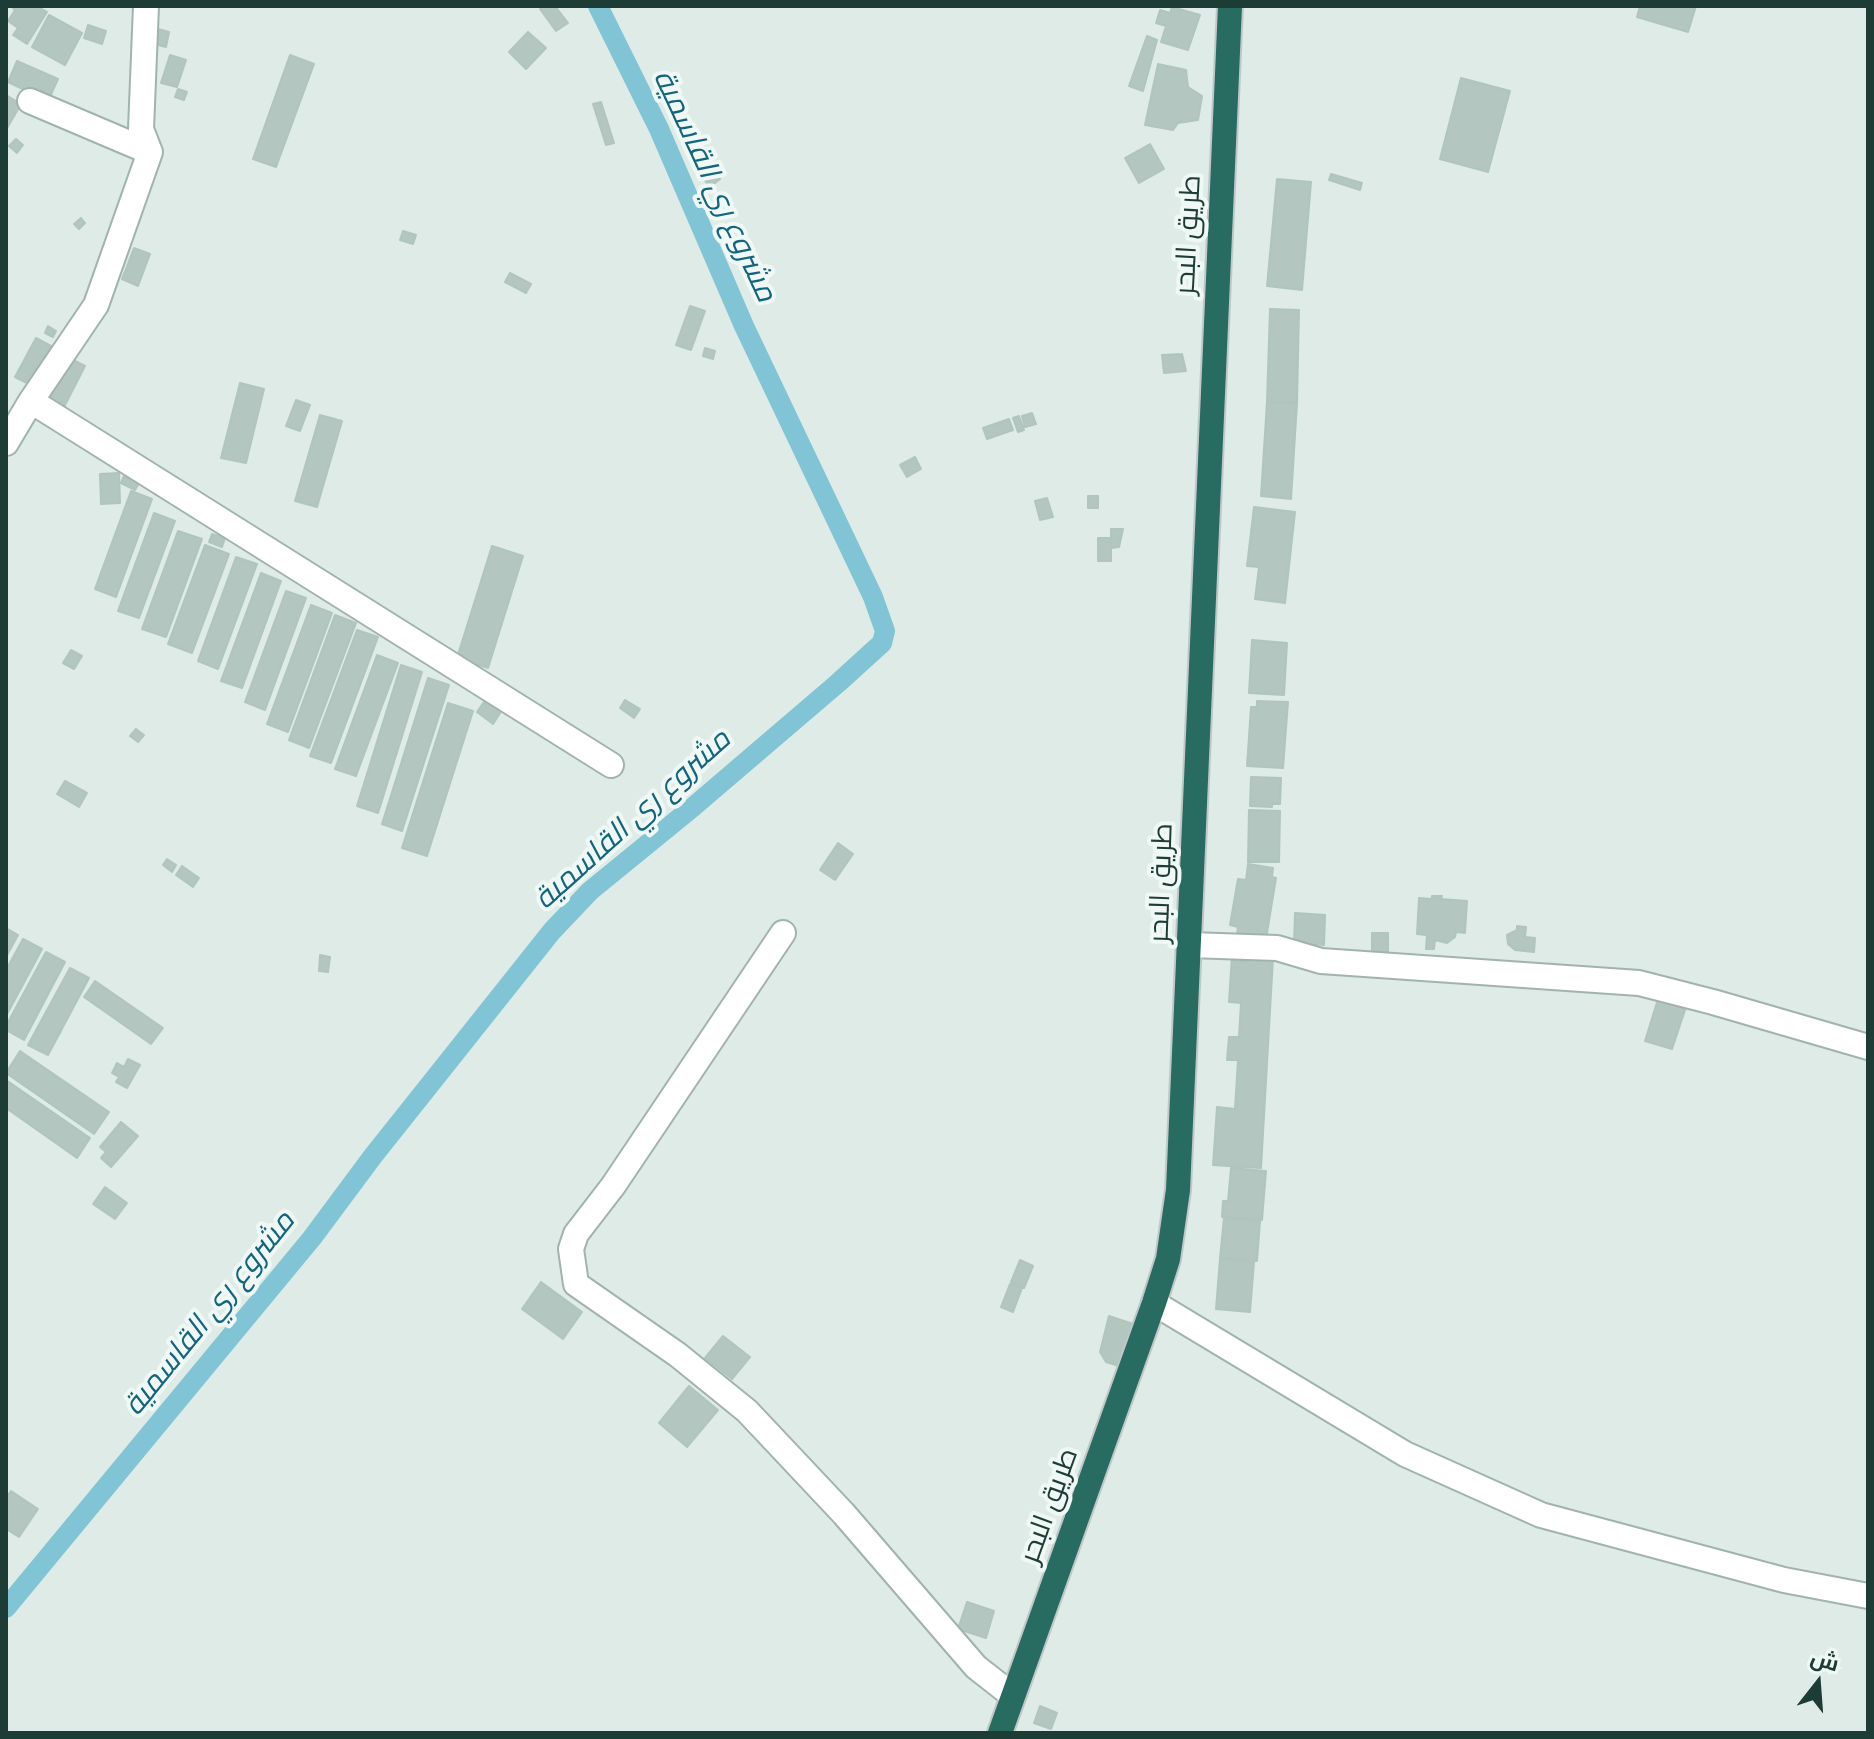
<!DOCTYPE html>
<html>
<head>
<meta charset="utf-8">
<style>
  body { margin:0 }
  #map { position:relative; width:1874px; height:1739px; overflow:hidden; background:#deebe6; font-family:"Space Grotesk",Cairo,sans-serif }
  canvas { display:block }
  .frame { position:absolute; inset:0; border:8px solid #1e3c36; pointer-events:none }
  .north { position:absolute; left:1778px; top:1643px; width:80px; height:80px; -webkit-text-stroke:6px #eff8f4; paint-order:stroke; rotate:17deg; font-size:22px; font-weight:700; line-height:32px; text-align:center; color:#1e3c36 }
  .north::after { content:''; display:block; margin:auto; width:28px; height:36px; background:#1e3c36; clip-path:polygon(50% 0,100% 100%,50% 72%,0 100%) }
</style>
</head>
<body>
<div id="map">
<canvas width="1874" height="1739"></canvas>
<div class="frame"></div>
<div class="north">ش</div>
</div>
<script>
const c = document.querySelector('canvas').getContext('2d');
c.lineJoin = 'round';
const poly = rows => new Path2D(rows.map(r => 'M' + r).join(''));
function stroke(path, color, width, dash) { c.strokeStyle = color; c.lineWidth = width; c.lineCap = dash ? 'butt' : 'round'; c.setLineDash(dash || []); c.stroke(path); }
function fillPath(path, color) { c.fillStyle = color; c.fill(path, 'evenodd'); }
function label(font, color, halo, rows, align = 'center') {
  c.font = font + ' "Space Grotesk",Cairo,sans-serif'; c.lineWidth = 8; c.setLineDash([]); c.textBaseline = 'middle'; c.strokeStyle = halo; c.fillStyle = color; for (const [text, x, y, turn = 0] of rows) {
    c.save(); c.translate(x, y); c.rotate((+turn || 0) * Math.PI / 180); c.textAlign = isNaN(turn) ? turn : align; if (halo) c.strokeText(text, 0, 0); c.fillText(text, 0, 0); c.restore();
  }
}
const canal = poly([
  [6,1608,312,1238,373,1156,552,931,590,891,693,807,838,683,882,643,885,631,873,597,744,326,659,129,598,6]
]);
const building = poly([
  [11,6,37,6,47,12,27,44,13,35,18,28,8,21,15,10,11,6],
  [545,6,555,6,568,23,556,31,540,9,545,6],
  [1640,6,1696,6,1688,32,1637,17,1640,6],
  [1172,7,1200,15,1188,50,1161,42,1166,26,1156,23,1160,10,1170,13,1172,7],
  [49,15,82,33,65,65,32,47,49,15],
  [88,25,106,31,102,44,84,38,88,25],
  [158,29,169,32,166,47,154,44,158,29],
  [528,32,546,48,526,69,509,52,528,32],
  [1147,36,1157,40,1143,91,1129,86,1147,36],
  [170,55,186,60,177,87,161,83,170,55],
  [290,55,314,64,276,167,253,159,290,55],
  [17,61,58,79,48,101,8,82,17,61],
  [1158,64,1186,70,1188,87,1202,96,1198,120,1178,123,1173,130,1145,125,1158,64],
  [1461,78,1510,91,1488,172,1440,159,1461,78],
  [178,89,187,92,184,100,175,97,178,89],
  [6,95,21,104,6,130,6,95],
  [601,102,614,143,606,145,593,104,601,102],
  [16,139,23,145,17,153,9,146,16,139],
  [1150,144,1164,169,1139,183,1125,158,1150,144],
  [713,171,720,179,710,187,703,178,713,171],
  [1331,174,1362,183,1360,190,1329,180,1331,174],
  [1277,179,1311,182,1302,290,1267,286,1277,179],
  [81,218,85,223,79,229,74,224,81,218],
  [403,231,416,235,413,244,400,240,403,231],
  [134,248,150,254,138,286,122,279,134,248],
  [510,273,531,284,526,293,505,282,510,273],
  [690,306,705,311,691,350,676,345,690,306],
  [1270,309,1299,310,1297,403,1267,402,1270,309],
  [48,326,56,331,53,337,45,333,48,326],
  [36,338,51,346,31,385,15,377,36,338],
  [705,348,715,351,713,359,703,356,705,348],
  [1182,354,1186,371,1164,373,1162,355,1182,354],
  [69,358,85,366,63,409,47,402,69,358],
  [240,383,264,389,246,463,221,458,240,383],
  [296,400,310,405,300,431,286,426,296,400],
  [1267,402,1297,403,1291,499,1261,496,1267,402],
  [1032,413,1036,424,1025,427,1022,416,1032,413],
  [320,415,342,421,317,507,295,501,320,415],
  [1019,416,1024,430,1018,432,1013,418,1019,416],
  [1009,419,1013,430,987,439,983,428,1009,419],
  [915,457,921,469,907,477,900,465,915,457],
  [119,473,120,503,101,504,100,474,119,473],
  [124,476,139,483,135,490,121,483,124,476],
  [131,491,152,499,116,597,95,589,131,491],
  [1088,496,1098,496,1098,508,1088,508,1088,496],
  [1047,498,1053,517,1040,520,1035,501,1047,498],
  [1254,507,1295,512,1285,603,1255,599,1259,567,1247,566,1254,507],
  [154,513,175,521,139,618,118,611,154,513],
  [1111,529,1123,529,1119,547,1111,548,1111,529],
  [178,531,202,539,166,637,142,629,178,531],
  [212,534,225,538,222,547,209,542,212,534],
  [1098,538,1111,538,1111,561,1098,561,1098,538],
  [205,545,229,554,192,653,168,644,205,545],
  [492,546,523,556,488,668,457,658,492,546],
  [236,557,257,564,218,669,198,661,236,557],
  [261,573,281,581,242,688,221,681,261,573],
  [286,591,306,598,265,710,245,702,286,591],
  [311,605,332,613,288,732,267,724,311,605],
  [335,615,356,623,309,748,289,740,335,615],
  [357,630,378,637,331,763,310,756,357,630],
  [1252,640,1287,643,1284,695,1249,693,1252,640],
  [71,650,82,656,74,669,63,663,71,650],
  [377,655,398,663,356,776,335,769,377,655],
  [401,665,422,672,378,813,357,806,401,665],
  [428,678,449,685,402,831,382,824,428,678],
  [486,699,502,710,493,724,477,712,486,699],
  [625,700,640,709,634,718,620,708,625,700],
  [1257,701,1288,702,1283,768,1247,766,1251,707,1257,707,1257,701],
  [448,703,473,711,427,856,402,848,448,703],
  [136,729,144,735,138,742,130,736,136,729],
  [1251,777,1281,778,1280,804,1272,804,1272,807,1250,806,1251,777],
  [65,781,87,793,79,807,57,794,65,781],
  [1249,810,1280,811,1279,862,1248,862,1249,810],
  [838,843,853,854,835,880,820,870,838,843],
  [167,859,176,865,172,872,163,865,167,859],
  [1248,864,1273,868,1272,877,1276,878,1266,939,1237,934,1238,927,1230,925,1238,879,1246,880,1248,864],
  [182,866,199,878,193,887,176,875,182,866],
  [1432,896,1442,896,1441,899,1467,901,1465,933,1456,932,1455,937,1447,943,1435,940,1434,949,1426,949,1427,935,1417,934,1419,898,1432,899,1432,896],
  [1295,913,1325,915,1324,945,1294,943,1295,913],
  [1517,926,1526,927,1525,937,1535,938,1534,952,1515,950,1508,944,1507,935,1517,930,1517,926],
  [6,928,18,935,6,957,6,928],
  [1372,933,1388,933,1388,954,1372,954,1372,933],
  [23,939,42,949,6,1016,6,970,23,939],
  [46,952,65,962,24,1040,6,1030,6,1026,46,952],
  [320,955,330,957,328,972,319,971,320,955],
  [1232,955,1273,958,1261,1168,1213,1165,1217,1107,1235,1109,1238,1060,1227,1060,1229,1037,1239,1037,1241,1003,1229,1002,1232,955],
  [70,968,89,978,48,1055,28,1045,70,968],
  [95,981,163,1028,151,1044,84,997,95,981],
  [1658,999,1686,1007,1672,1049,1645,1041,1658,999],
  [20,1051,109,1112,94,1134,6,1073,20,1051],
  [128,1059,140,1065,127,1088,116,1082,119,1077,112,1073,117,1063,124,1067,128,1059],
  [6,1080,90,1138,77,1158,6,1108,6,1080],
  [121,1122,138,1136,111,1167,101,1158,106,1152,100,1147,121,1122],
  [1231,1168,1266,1171,1262,1220,1222,1217,1223,1201,1228,1201,1231,1168],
  [105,1187,127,1203,115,1219,93,1204,105,1187],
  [1224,1218,1260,1221,1257,1261,1220,1258,1224,1218],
  [1220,1259,1254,1262,1250,1312,1216,1309,1220,1259],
  [1020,1260,1033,1266,1024,1288,1011,1282,1020,1260],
  [541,1282,582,1312,563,1339,522,1309,541,1282],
  [1010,1284,1022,1288,1013,1312,1001,1307,1010,1284],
  [1109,1316,1133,1324,1119,1366,1106,1362,1100,1352,1109,1316],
  [723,1336,750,1357,732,1379,705,1358,723,1336],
  [689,1386,718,1410,687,1447,659,1423,689,1386],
  [11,1491,38,1509,19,1537,6,1529,6,1498,11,1491],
  [967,1602,994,1611,986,1638,958,1629,967,1602],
  [1040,1706,1057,1713,1051,1729,1034,1723,1040,1706]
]);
const minor = poly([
  [30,101,150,152],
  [31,401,611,765],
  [6,443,31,401,96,305,150,152,141,129,146,6],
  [783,933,613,1186,576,1234,571,1249,576,1284,678,1355,747,1411,844,1514,976,1667,1013,1696],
  [1190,945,1277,948,1321,961,1639,983,1713,1002,1868,1047],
  [1154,1303,1405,1454,1541,1515,1784,1580,1868,1596]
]);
const highway = poly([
  [1000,1733,1154,1303,1168,1259,1178,1190,1230,6]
]);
const streetNames = [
  ["طريق البحر",1189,235,-87],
  ["طريق البحر",1162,883,-88],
  ["طريق البحر",1050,1506,-70]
];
const waterNames = [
  ["مشروع ري القاسمية",714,186,65],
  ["مشروع ري القاسمية",633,820,-42],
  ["مشروع ري القاسمية",210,1314,-51]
];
stroke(canal, '#80c4d6', 20);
fillPath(building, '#b3c6bf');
stroke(building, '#b0c5be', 2);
stroke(minor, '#a1b3ae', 28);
stroke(highway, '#c0c8c7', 28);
stroke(minor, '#fff', 24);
stroke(highway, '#276b61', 24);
label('28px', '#1e3c36', '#eff8f4', streetNames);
label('italic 30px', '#13657d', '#eff8f4', waterNames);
</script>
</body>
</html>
